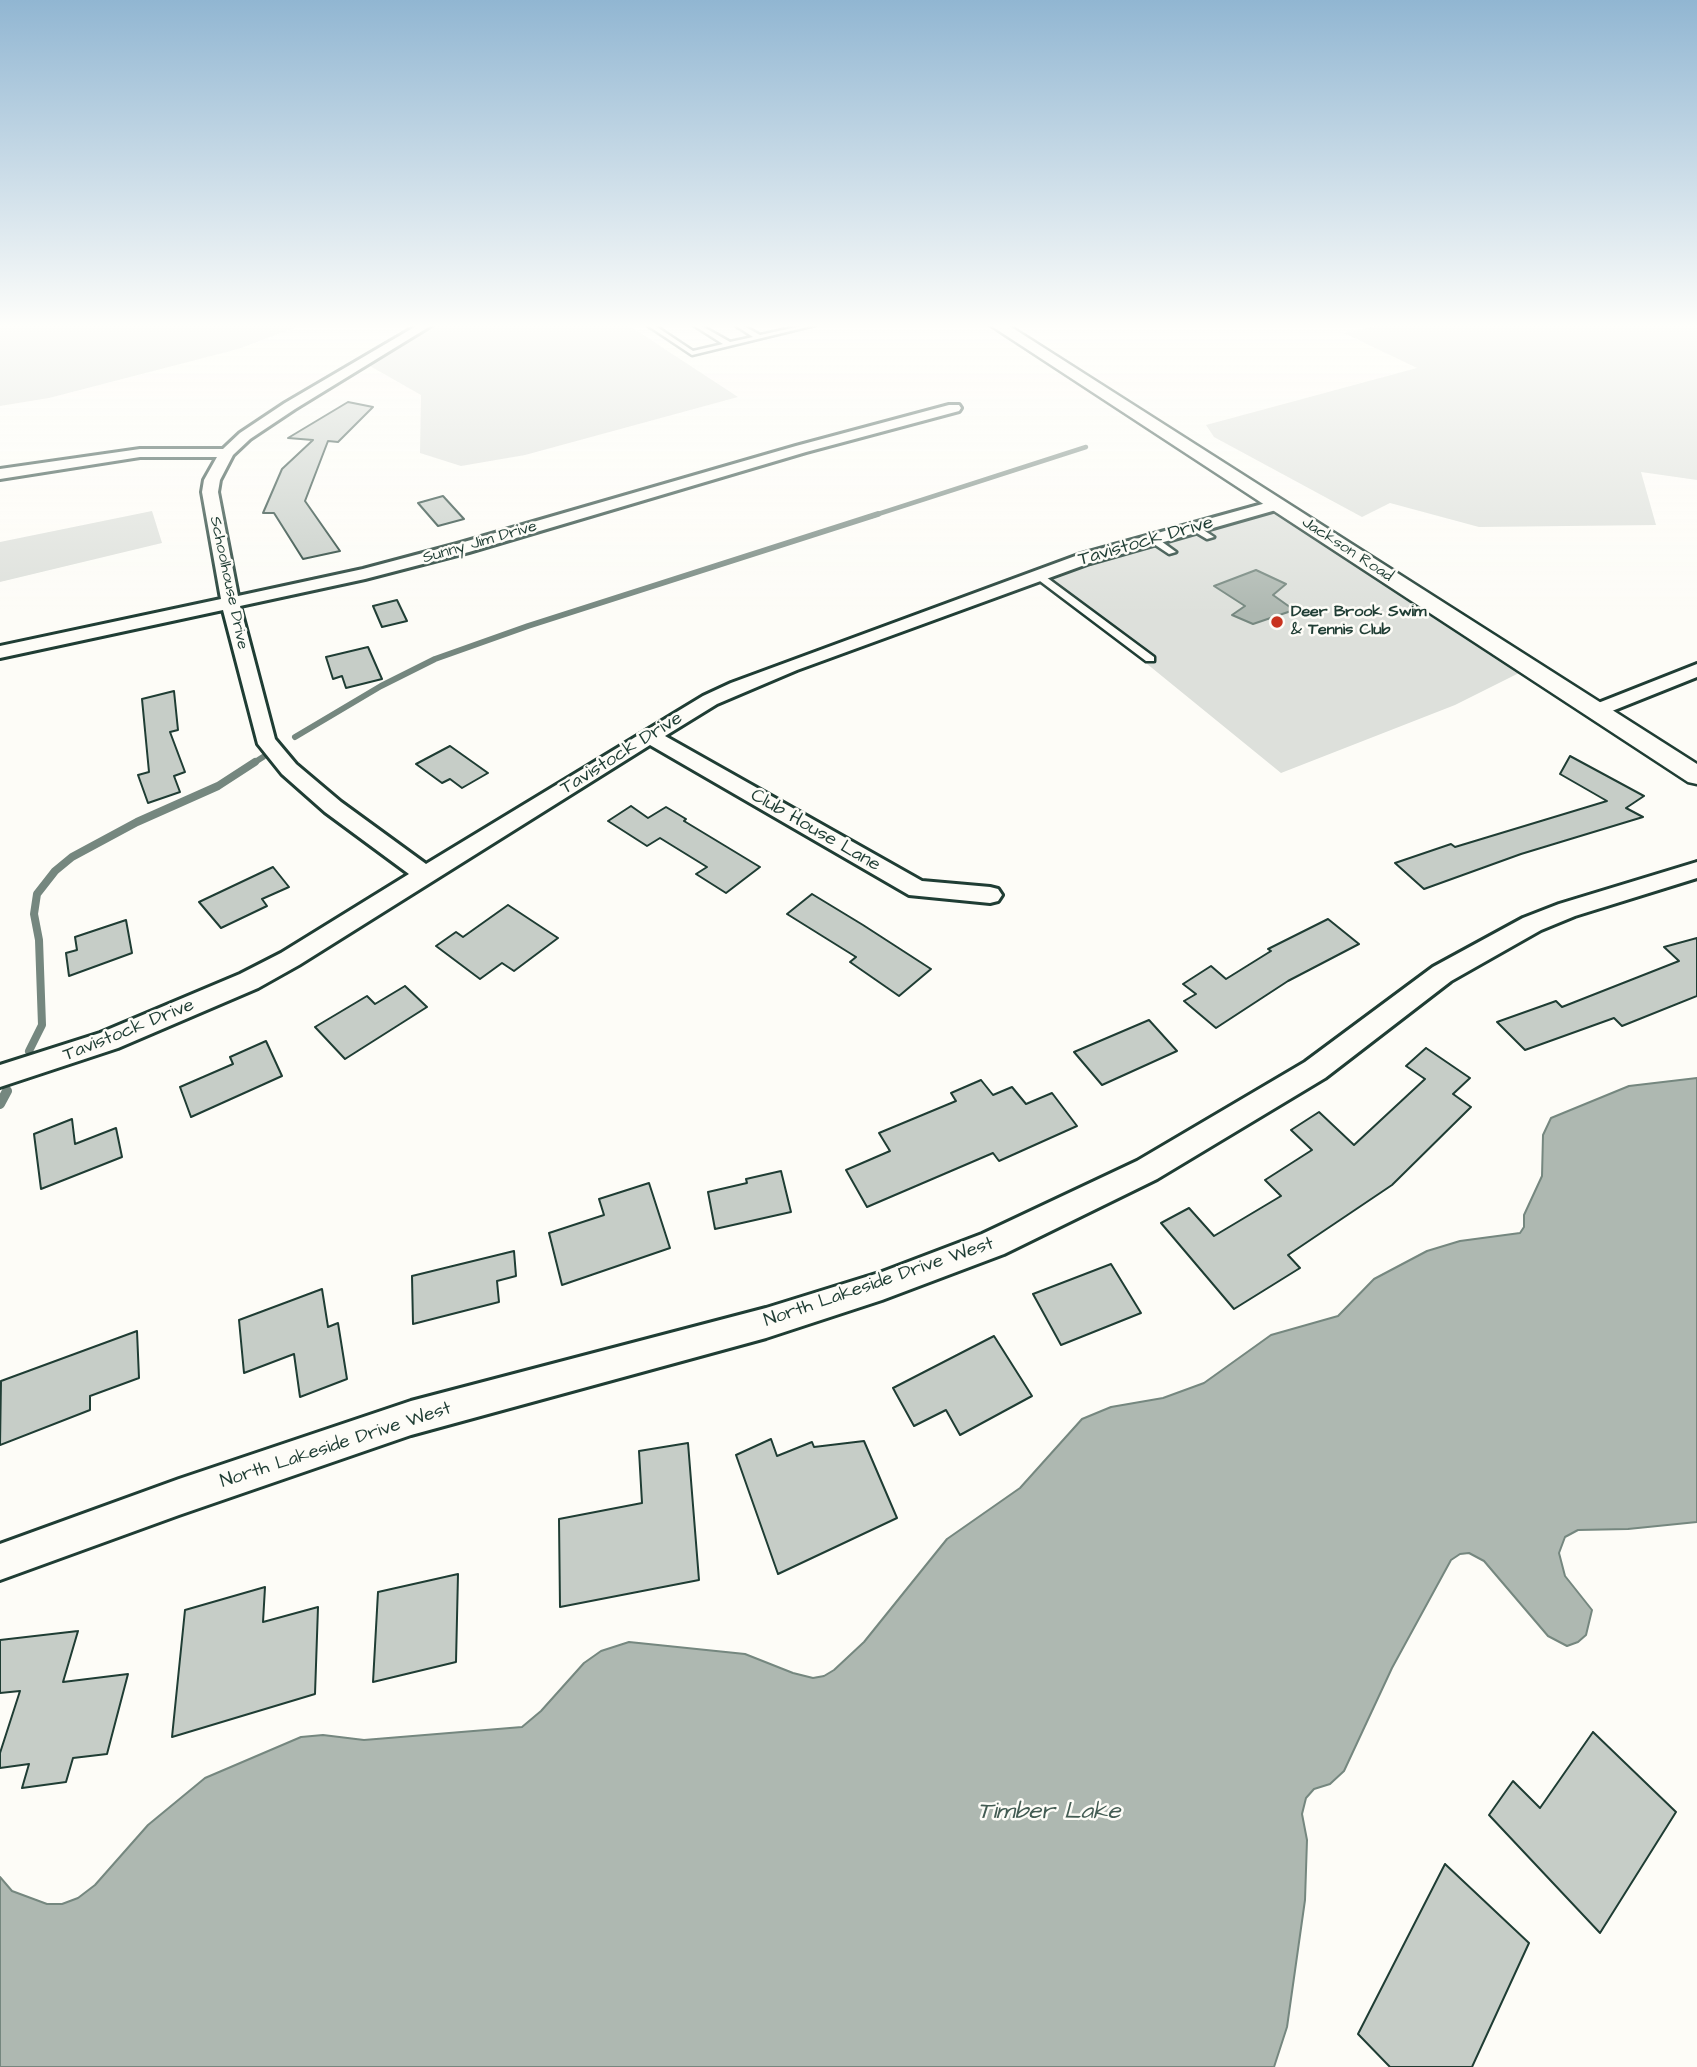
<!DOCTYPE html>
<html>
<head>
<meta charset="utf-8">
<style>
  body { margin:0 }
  canvas { display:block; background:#fdfcf7 }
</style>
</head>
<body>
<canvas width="1697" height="2067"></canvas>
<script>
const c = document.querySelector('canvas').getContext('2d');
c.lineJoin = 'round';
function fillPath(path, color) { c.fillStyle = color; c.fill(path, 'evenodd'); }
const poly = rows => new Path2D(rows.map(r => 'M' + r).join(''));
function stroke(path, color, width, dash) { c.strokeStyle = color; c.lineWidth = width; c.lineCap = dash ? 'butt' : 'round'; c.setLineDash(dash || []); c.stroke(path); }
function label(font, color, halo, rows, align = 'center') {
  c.font = font + ' "Architects Daughter",sans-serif'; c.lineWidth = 5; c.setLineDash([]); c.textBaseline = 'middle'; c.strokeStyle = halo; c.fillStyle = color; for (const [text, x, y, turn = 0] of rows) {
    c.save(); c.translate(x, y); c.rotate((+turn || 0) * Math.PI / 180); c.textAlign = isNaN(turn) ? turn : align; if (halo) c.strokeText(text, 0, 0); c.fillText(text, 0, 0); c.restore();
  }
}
const green = poly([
  [0,325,302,325,238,349,49,398,0,406],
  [426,325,628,325,738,397,525,455,461,466,420,453,421,395,363,362],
  [1381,325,1697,325,1697,480,1641,472,1656,525,1479,527,1390,503,1362,517,1214,437,1206,425,1417,368,1344,333],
  [1277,505,1529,668,1455,705,1281,773,1039,576],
  [152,511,162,543,0,582,0,542]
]);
const water = poly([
  [1256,570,1286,584,1273,595,1294,610,1253,624,1232,615,1245,606,1214,586,1256,570],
  [1697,1078,1697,1522,1628,1529,1578,1530,1565,1537,1559,1553,1565,1576,1592,1610,1586,1635,1578,1642,1567,1646,1548,1636,1484,1561,1469,1553,1460,1554,1451,1560,1392,1668,1344,1771,1330,1784,1314,1789,1306,1798,1302,1814,1307,1840,1305,1900,1287,2027,1274,2067,0,2067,0,1877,12,1891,47,1904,62,1904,78,1898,95,1885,148,1825,205,1778,301,1737,323,1735,364,1740,522,1727,541,1711,584,1663,601,1651,629,1642,745,1654,793,1673,813,1678,824,1676,834,1670,864,1642,947,1539,1020,1488,1082,1419,1111,1407,1163,1398,1204,1383,1271,1335,1338,1316,1374,1279,1427,1251,1460,1241,1520,1233,1524,1227,1524,1215,1542,1176,1543,1135,1551,1118,1629,1086,1697,1078]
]);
const streamFar3 = poly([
  [872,516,1086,447]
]);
const streamFar2 = poly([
  [295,737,381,686,435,659,528,626,878,514],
  [252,764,263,757]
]);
const streamFar1 = poly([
  [29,1051,42,1025,39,940,34,914,37,894,55,871,72,857,137,822,218,786,255,762]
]);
const stream = poly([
  [0,1104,7,1091]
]);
const building = poly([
  [348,402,373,407,338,442,328,441,305,501,340,551,303,559,274,513,263,513,282,469,313,440,288,438,348,402],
  [443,496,464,519,438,526,418,503,443,496],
  [397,600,407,621,382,627,373,606,397,600],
  [368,647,382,679,346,688,342,676,333,679,326,657,368,647],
  [174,691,178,730,170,732,185,772,174,776,180,792,148,803,138,775,149,772,142,699,174,691],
  [450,746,488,773,462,788,450,779,442,783,416,764,450,746],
  [1570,756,1644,796,1626,808,1643,817,1521,854,1424,889,1395,863,1451,844,1455,847,1607,801,1560,774,1570,756],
  [631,806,648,818,666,807,686,819,684,821,760,867,726,893,696,874,707,867,660,838,647,846,608,821,631,806],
  [273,867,289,887,262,899,267,906,221,928,199,902,273,867],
  [812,894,863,925,931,969,899,996,850,962,856,957,787,914,812,894],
  [508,905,558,938,514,971,502,963,480,979,436,946,456,932,463,937,508,905],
  [1328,919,1359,944,1288,981,1216,1028,1184,1001,1196,994,1183,984,1211,966,1226,979,1271,951,1268,949,1328,919],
  [126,920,132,953,69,976,66,953,77,950,75,937,126,920],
  [1697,938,1697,996,1622,1026,1614,1018,1525,1050,1497,1022,1556,1001,1562,1007,1679,961,1664,947,1697,938],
  [405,986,427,1007,345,1059,315,1027,367,996,375,1004,405,986],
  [1149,1020,1177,1051,1102,1085,1074,1052,1149,1020],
  [266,1041,282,1076,191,1117,180,1087,233,1064,230,1057,266,1041],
  [1426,1048,1470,1078,1453,1094,1471,1107,1392,1185,1288,1255,1300,1268,1234,1309,1161,1223,1189,1208,1214,1236,1281,1196,1265,1180,1312,1150,1291,1130,1319,1112,1354,1145,1425,1079,1406,1066,1426,1048],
  [981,1080,993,1095,1012,1087,1026,1104,1052,1093,1077,1126,999,1161,993,1153,867,1207,846,1170,890,1151,879,1133,956,1101,951,1093,981,1080],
  [72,1119,75,1144,116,1128,122,1157,41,1189,34,1134,72,1119],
  [781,1171,791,1212,715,1229,708,1192,747,1183,746,1179,781,1171],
  [649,1183,670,1248,562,1285,549,1233,604,1215,599,1199,649,1183],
  [514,1251,516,1276,497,1281,499,1302,413,1324,412,1276,514,1251],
  [1111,1264,1141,1313,1061,1345,1033,1294,1111,1264],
  [322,1289,328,1327,338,1323,347,1379,300,1397,294,1354,244,1373,239,1320,322,1289],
  [137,1331,139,1378,90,1396,90,1410,0,1445,1,1381,137,1331],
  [994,1336,1032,1396,960,1435,946,1410,914,1426,893,1388,994,1336],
  [771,1439,777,1456,812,1442,814,1447,864,1441,897,1518,778,1574,736,1455,771,1439],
  [688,1443,699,1580,560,1607,559,1519,642,1503,639,1451,688,1443],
  [458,1574,456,1662,373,1682,378,1592,458,1574],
  [265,1587,263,1622,318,1607,315,1694,172,1737,185,1610,265,1587],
  [78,1631,63,1682,128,1674,107,1754,73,1758,66,1782,22,1788,29,1764,0,1768,0,1753,20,1691,0,1693,0,1640,78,1631],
  [1593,1732,1676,1812,1600,1933,1489,1815,1513,1781,1540,1808,1593,1732],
  [1445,1864,1529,1943,1472,2067,1390,2067,1358,2034,1445,1864]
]);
const service = poly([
  [647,325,654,325,693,351,723,344,693,325,700,325,730,342,753,337,735,325,742,325,760,335,806,325,815,325,692,355,647,325],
  [1190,525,1196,525,1214,537,1207,539,1190,529,1190,525],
  [1148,536,1154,536,1176,552,1169,554,1148,540,1148,536],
  [1036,574,1042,574,1154,657,1154,661,1146,661,1036,578,1036,574]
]);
const minor = poly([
  [418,325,432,325,295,409,250,439,233,455,220,480,218,492,238,596,363,569,457,544,796,446,949,405,959,405,961,408,959,411,806,452,469,552,365,579,240,606,275,739,296,764,341,802,426,864,703,696,731,683,1078,555,1277,500,1285,505,1283,508,1090,563,797,670,717,704,665,736,922,881,990,887,998,889,1002,895,998,901,990,903,909,895,650,745,299,965,258,988,118,1048,0,1087,0,1065,100,1033,240,974,281,953,409,874,325,812,282,774,258,744,223,610,0,658,0,646,221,599,202,492,204,480,217,457,140,457,0,479,0,469,140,449,223,449,240,433,285,403,418,325],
  [1697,664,1697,677,1602,715,1588,715,1585,711,1588,707,1697,664],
  [1697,862,1697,878,1575,916,1541,930,1451,981,1325,1078,1157,1179,1004,1254,882,1300,766,1338,411,1435,179,1515,0,1580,0,1544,179,1479,411,1401,766,1308,882,1272,982,1234,1137,1161,1305,1062,1433,967,1523,918,1559,904,1697,862]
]);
const tertiary = poly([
  [990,325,1008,325,1697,764,1697,784,1688,782,990,325]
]);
const markers = [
  [1277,622,7,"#c8321e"]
];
const farStreetnames = [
  ["Sunny Jim Drive",480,543,-16],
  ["Jackson Road",1347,550,33],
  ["Schoolhouse Drive",228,583,78]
];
const farPoinames = [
  ["Deer Brook Swim",1291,613],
  ["& Tennis Club",1291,631]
];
const streetNames = [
  ["Tavistock Drive",1146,542,-16],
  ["Tavistock Drive",622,754,-32],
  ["Club House Lane",815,831,30],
  ["Tavistock Drive",129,1031,-22],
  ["North Lakeside Drive West",879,1283,-19],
  ["North Lakeside Drive West",336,1446,-18]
];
const nearWaternames = [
  ["Timber Lake",1049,1813]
];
fillPath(green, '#dde0db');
fillPath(water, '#aeb8b1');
stroke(water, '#75877f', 2);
stroke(streamFar3, '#75877f', 4.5);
stroke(streamFar2, '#75877f', 6);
stroke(streamFar1, '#75877f', 8);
stroke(stream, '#75877f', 10);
fillPath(building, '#c6cdc7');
stroke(building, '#1f3d34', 2);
stroke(service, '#1f3d34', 5);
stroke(minor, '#1f3d34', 6);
stroke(tertiary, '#1f3d34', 5);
fillPath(service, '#fdfcf7');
fillPath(minor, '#fdfcf7');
fillPath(tertiary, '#fdfcf7');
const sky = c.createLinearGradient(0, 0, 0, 614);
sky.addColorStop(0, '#91b6d2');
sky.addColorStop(0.53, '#fefefb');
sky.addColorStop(1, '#fefefb00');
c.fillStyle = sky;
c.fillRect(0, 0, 1697, 614);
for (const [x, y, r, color] of markers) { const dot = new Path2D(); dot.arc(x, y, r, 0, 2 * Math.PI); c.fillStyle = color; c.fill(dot); stroke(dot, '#fdfcf7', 2.5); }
label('16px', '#1f3d34', '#fdfcf7', farStreetnames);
label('bold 16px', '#1f3d34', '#fdfcf7', farPoinames, 'left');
label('19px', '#1f3d34', '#fdfcf7', streetNames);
label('italic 24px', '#435c53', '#fdfcf7', nearWaternames);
</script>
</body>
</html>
